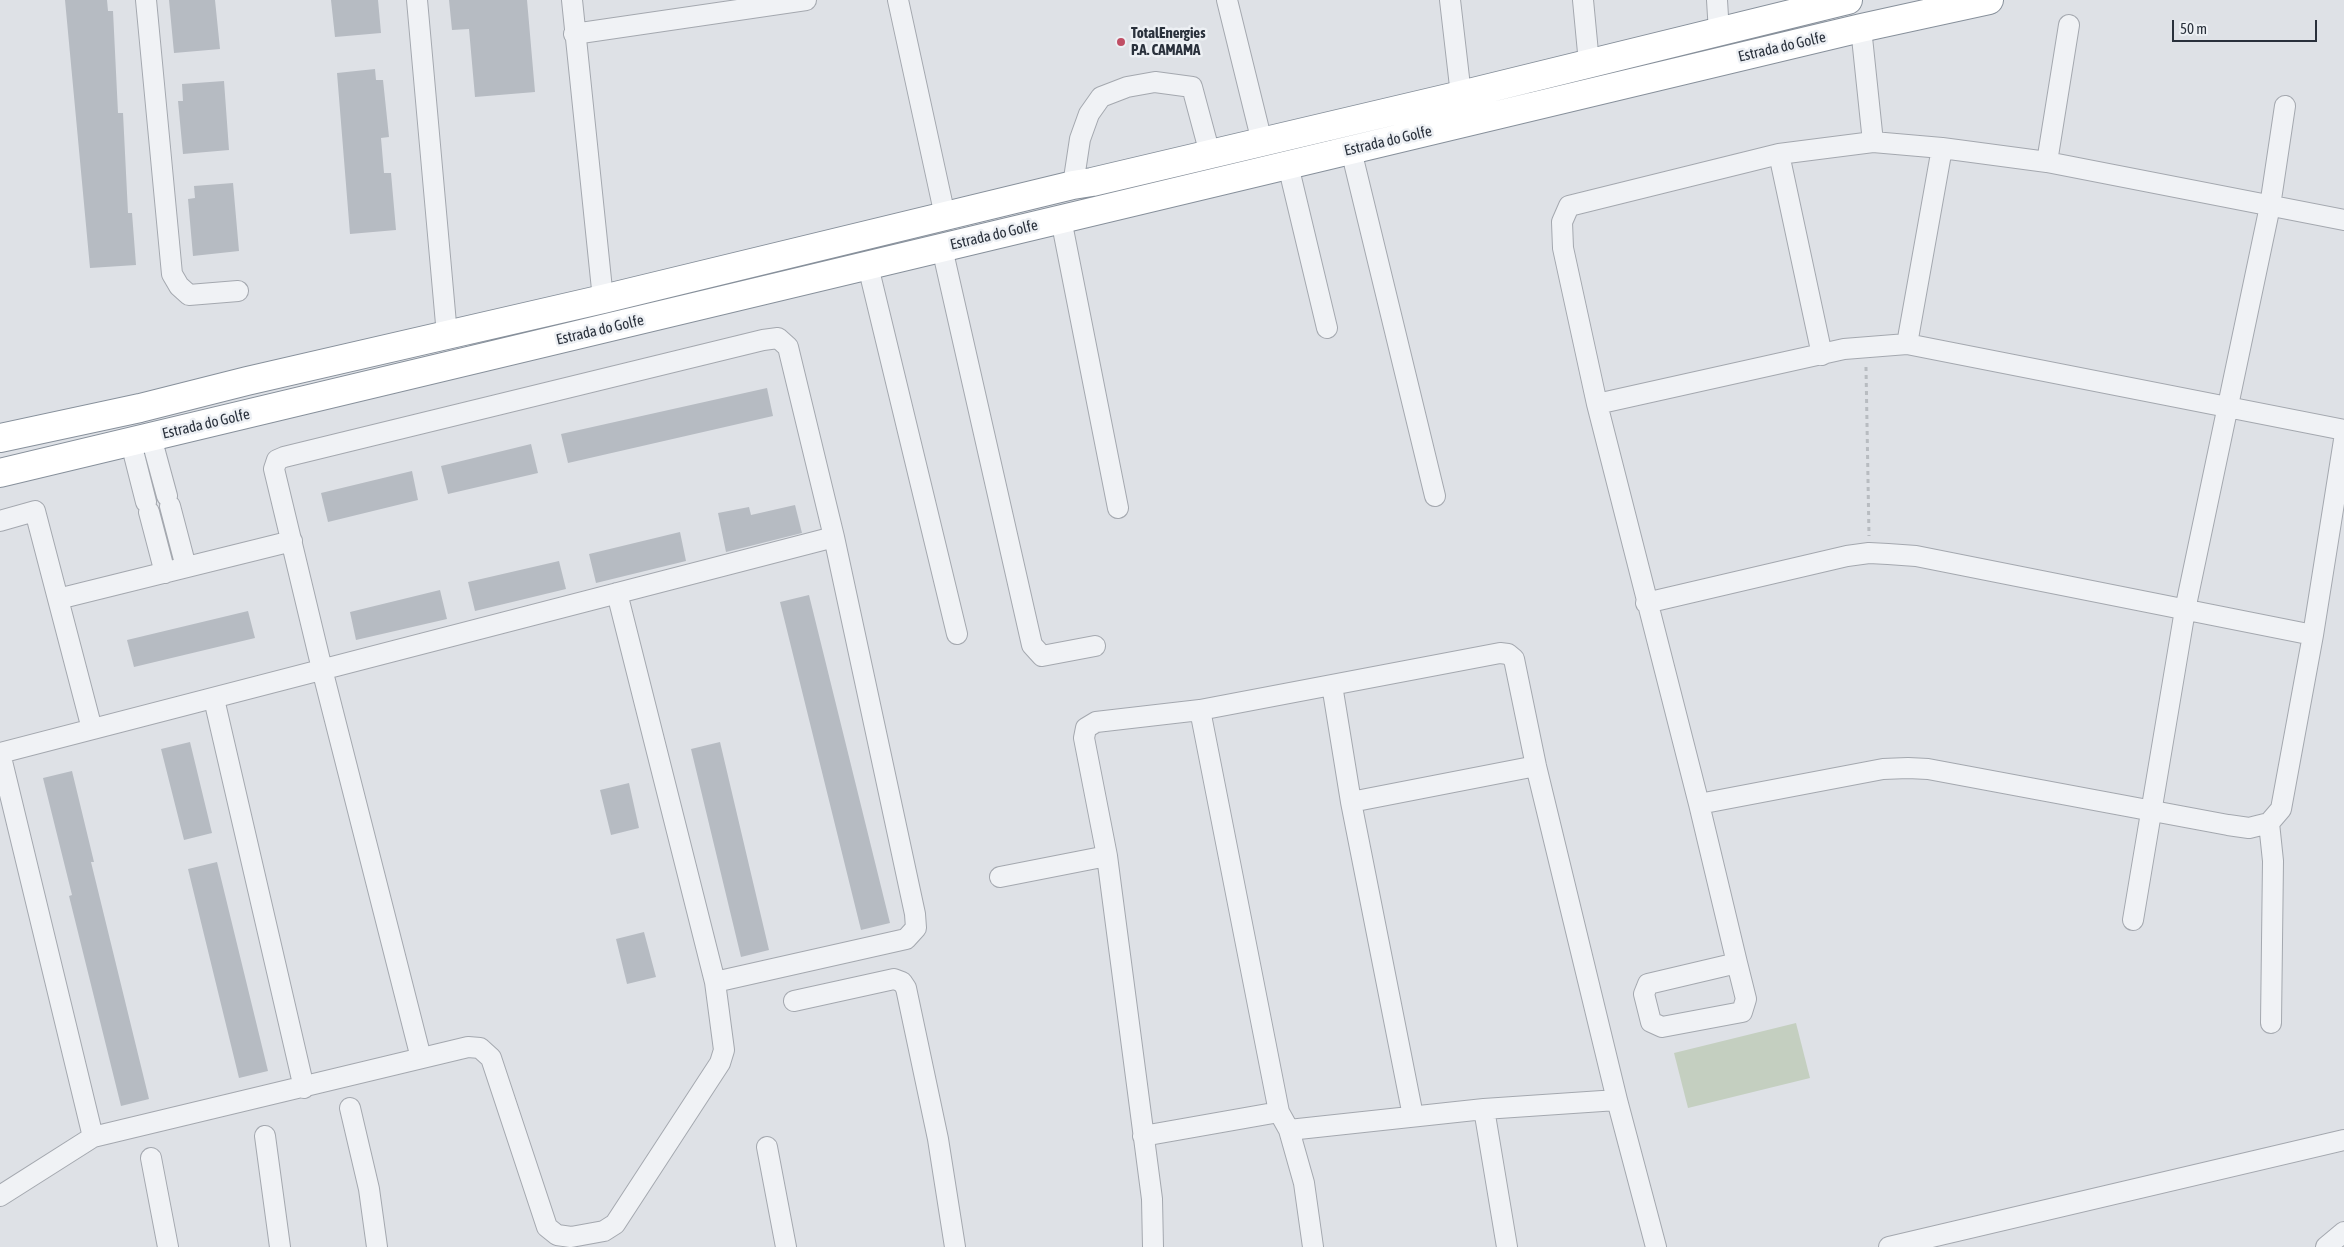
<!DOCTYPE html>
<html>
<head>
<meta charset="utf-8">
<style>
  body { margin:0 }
  #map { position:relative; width:2344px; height:1247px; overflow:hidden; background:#dee1e6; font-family:"Asap Condensed",sans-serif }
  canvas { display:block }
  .scale { position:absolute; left:2172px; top:20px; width:145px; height:22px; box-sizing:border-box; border:2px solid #29303b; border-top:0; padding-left:6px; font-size:15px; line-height:18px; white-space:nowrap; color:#29303b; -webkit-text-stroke:4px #edf0f4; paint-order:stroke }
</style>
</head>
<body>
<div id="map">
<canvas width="2344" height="1247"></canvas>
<div class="scale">50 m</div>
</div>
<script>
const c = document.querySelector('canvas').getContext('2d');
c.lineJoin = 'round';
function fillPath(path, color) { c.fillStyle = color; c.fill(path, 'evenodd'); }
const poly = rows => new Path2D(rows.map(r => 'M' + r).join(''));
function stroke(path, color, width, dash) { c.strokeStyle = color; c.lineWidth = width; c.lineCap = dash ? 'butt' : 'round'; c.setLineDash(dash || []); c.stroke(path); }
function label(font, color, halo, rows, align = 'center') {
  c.font = font + ' "Asap Condensed",sans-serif'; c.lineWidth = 5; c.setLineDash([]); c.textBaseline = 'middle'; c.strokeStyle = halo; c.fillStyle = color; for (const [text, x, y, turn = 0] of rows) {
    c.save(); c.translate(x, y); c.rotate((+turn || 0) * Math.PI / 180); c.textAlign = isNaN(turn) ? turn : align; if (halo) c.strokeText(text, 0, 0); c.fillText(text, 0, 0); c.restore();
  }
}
const green = poly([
  [1796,1023,1810,1078,1688,1108,1674,1053]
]);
const building = poly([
  [65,0,107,0,108,11,113,11,118,113,123,113,128,213,132,213,136,265,90,268],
  [169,0,215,0,220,49,174,53],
  [331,0,378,0,381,33,335,37],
  [449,0,527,0,535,92,475,97,469,29,452,30],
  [375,69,376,80,383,80,389,137,381,138,384,173,391,173,396,230,350,234,337,73],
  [224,81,229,150,183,154,178,101,183,101,182,84],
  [233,183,239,251,193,256,188,199,195,198,194,186],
  [767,388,773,416,568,463,561,434],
  [531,444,538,473,448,494,441,466],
  [412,471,418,500,328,522,321,493],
  [795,505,802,533,726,552,718,513,749,507,751,515],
  [680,532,686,561,596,583,589,554],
  [559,561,566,589,475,611,468,582],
  [440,590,447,619,356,640,350,612],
  [809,595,890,923,861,930,780,602],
  [248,611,255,638,134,667,127,640],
  [190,742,212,833,184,840,161,749],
  [720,742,769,950,741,957,691,749],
  [72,771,94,862,91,862,149,1099,121,1106,69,896,72,895,43,778],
  [629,783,639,828,611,835,600,790],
  [217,862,268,1071,239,1078,188,869],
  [644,932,656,977,627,984,616,939]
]);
const path = poly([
  [1866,367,1869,536]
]);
const minor = poly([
  [146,0,172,274,179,286,189,295,238,291],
  [417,0,447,335],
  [572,0,603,299],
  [898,0,945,216],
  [1227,0,1262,142],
  [1450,0,1461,95],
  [1583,0,1589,63],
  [1717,0,1719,33],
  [1861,28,1873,142],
  [574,34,806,0],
  [1351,150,1435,496],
  [1779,154,1822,355],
  [2047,162,2069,25],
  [1288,165,1327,328],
  [1073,185,1080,139,1089,114,1101,97,1127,87,1155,82,1192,87,1210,154],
  [1061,219,1118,508],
  [942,248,1032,645,1042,656,1095,646],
  [868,266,957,634],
  [1907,344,1942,148],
  [1597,404,1844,349,1907,344,2344,430],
  [151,437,167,496],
  [131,443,146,502],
  [170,506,186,567],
  [149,512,165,573],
  [0,521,35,511,92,729],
  [58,599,292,541],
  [1646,603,1847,556,1869,553,1888,554,1916,556,2313,635,2344,440],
  [1332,685,1351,802,1413,1116],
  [214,699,304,1088],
  [1200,710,1279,1112,1289,1130,1304,1183,1313,1247],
  [0,753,834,537],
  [0,753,93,1137],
  [1351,802,1536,766],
  [1699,804,1883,769,1908,768,1928,769,2228,825,2249,828,2269,823,2281,809,2313,635],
  [2269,823,2273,861,2271,1023],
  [1000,877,1107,856],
  [2133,920,2185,610,2270,206,2285,106],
  [1737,963,1648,984,1644,994,1651,1022,1662,1027,1742,1012,1746,999,1737,963,1699,804,1597,404,1563,248,1562,222,1569,206,1779,154,1873,142,1942,148,2047,162,2344,220],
  [794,1001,894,979,902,982,906,988,938,1139,955,1247],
  [421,1058,322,669,274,469,277,460,284,457,763,340,778,338,788,347,834,537,915,914,916,928,906,939,715,982],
  [350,1108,369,1189,377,1247],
  [1484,1109,1507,1247],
  [1289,1130,1484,1109,1617,1100],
  [265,1136,280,1247],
  [1143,1136,1279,1112],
  [767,1147,786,1247],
  [151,1158,168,1247],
  [0,1196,93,1137,468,1047,480,1048,491,1058,547,1227,557,1235,571,1237,604,1231,615,1224,720,1063,724,1050,715,982,617,593],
  [1153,1247,1152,1199,1107,856,1084,738,1086,728,1096,722,1200,710,1500,653,1508,654,1514,659,1536,766,1617,1100,1656,1247],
  [1889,1247,2344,1140],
  [2326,1247,2344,1232]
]);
const highway = poly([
  [0,438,140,408,247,381,603,299,1073,185,1092,182,1461,95,1848,0],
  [0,473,1861,28,1989,0]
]);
const markers = [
  [1121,42,5,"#c04e64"]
];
const poiNames = [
  ["TotalEnergies",1131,33],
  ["P.A. CAMAMA",1131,50]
];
const streetNames = [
  ["Estrada do Golfe",1782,47,-13],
  ["Estrada do Golfe",1388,141,-13],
  ["Estrada do Golfe",994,235,-13],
  ["Estrada do Golfe",600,330,-13],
  ["Estrada do Golfe",206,424,-13]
];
fillPath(green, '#c4cfc0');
fillPath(building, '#b6bbc2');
stroke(minor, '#a4a8af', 22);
stroke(highway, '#87909b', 30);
stroke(path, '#b8bcc1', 3, [4, 4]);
stroke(minor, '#f0f2f5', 20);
stroke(highway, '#fff', 28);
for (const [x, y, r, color] of markers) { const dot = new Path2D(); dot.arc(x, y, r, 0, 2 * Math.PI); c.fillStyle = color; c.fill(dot); stroke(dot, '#edf0f4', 2); }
label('bold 15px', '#29303b', '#edf0f4', poiNames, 'left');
label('15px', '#29303b', '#edf0f4', streetNames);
</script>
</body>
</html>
